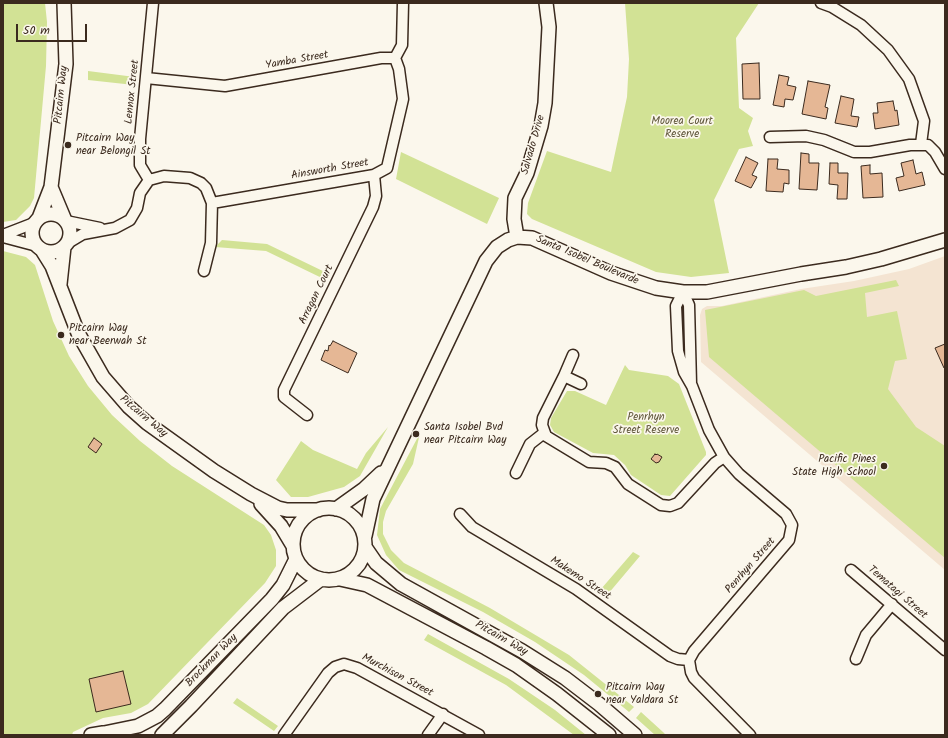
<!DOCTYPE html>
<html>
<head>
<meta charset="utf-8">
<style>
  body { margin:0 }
  #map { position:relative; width:948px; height:738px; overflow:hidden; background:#fbf7ec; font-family:Kalam,sans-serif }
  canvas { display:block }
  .frame { position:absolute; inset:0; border:4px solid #3b2a1e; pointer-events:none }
  .scale { position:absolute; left:16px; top:24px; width:71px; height:18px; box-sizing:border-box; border:2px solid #3b2a1e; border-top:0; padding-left:5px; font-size:12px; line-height:14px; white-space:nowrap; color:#3b2a1e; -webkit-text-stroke:3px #fbf7ec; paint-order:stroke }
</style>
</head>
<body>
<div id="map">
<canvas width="948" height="738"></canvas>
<div class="frame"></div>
<div class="scale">50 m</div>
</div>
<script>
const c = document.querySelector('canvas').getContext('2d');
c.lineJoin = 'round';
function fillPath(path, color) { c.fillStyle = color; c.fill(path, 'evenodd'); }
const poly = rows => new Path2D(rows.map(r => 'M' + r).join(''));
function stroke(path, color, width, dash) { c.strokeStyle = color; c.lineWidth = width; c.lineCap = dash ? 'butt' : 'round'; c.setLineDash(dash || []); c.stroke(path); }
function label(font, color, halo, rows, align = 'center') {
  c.font = font + ' Kalam,sans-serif'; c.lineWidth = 3.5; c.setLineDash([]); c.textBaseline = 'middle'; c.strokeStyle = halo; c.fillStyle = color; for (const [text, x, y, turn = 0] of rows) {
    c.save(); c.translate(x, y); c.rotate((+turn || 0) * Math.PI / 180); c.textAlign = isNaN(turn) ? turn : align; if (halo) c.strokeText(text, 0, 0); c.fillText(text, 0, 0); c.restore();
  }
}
const built = poly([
  [945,256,945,570,701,362,700,315,702,309,707,306,722,306,801,289,854,281,909,269]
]);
const green = poly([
  [3,3,45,3,47,22,46,66,34,198,30,206,16,220,3,222],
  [625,3,759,3,736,38,739,108,753,118,748,131,753,146,739,149,714,200,729,273,691,277,656,272,532,219,527,214,528,203,547,151,611,172,627,97,629,59],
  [88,71,135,77,134,85,88,80],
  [401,152,499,198,487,224,396,179],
  [222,240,267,244,329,274,326,280,266,251,215,247],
  [3,251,26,257,35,265,53,321,69,356,88,386,112,415,140,441,172,466,264,525,271,535,276,550,276,566,265,583,148,704,131,713,103,718,73,732,72,735,3,735],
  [896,280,899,286,865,293,867,317,897,311,907,359,895,361,888,389,916,427,945,446,945,558,709,357,705,310,804,290,816,296],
  [625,365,629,370,668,376,679,384,706,452,706,455,670,496,661,495,631,475,625,465,614,455,593,453,554,432,550,425,551,418,567,391,575,391,606,405],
  [388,427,360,476,344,487,308,497,291,497,276,480,301,441,313,450,357,469,366,453],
  [420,433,413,464,386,511,383,522,383,534,391,550,404,563,490,608,569,655,634,707,629,712,584,675,535,642,483,612,399,570,386,555,377,535,380,509],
  [633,552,640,556,608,594,601,589],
  [428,634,509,679,555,710,586,735,574,735,506,685,424,640],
  [237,698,278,726,274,731,233,703],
  [641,712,663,732,666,735,655,735,636,718]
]);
const building = poly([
  [759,63,760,99,743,99,742,64,759,63],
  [779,75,789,77,787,85,796,87,793,100,785,99,784,107,773,105,779,75],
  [808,81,830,85,825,107,828,108,826,119,802,114,808,81],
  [841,96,854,99,851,116,859,117,857,127,835,123,841,96],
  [893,101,895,111,897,110,899,125,875,129,873,113,878,113,877,103,893,101],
  [801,153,809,154,809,163,819,163,817,190,799,189,801,153],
  [746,157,758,163,752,175,757,177,751,188,735,181,746,157],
  [768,159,778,159,777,169,789,170,789,184,784,183,783,192,766,191,768,159],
  [913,160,916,174,922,172,925,185,899,191,896,178,904,176,901,163,913,160],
  [830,163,838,163,838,173,848,173,847,199,837,199,838,185,829,184,830,163],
  [870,165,870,174,882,173,883,197,863,198,861,166,870,165],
  [333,341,357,353,348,373,321,360,325,350,328,351,329,345,330,346,333,341],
  [945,344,945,367,944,368,935,348,945,344],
  [94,438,102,444,96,453,88,447,94,438],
  [655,454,656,455,657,454,662,457,659,462,656,463,651,459,655,454],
  [123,671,131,704,96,712,89,679,123,671]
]);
const street = poly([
  [821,3,832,7,861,25,888,50,909,79,924,121,921,144],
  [395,58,402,45,403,3],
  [146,78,225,86,381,58,395,58],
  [770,137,806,136,824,140,854,152,870,152,910,145,928,145,935,152,945,169],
  [149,180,140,165,140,139,153,3],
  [212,203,374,175,387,168,403,99,399,69,395,58],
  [66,221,100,228],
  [3,235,34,223],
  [3,237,37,246],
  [68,243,83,234,115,228,130,220,137,208,140,193,149,180,164,176,190,178,201,183,206,188,212,203,211,243,204,271],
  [683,292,676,306,678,351,684,372,692,386,709,430,724,457,739,474,786,514,792,525,789,540,694,651,689,660,691,672,694,678,750,735],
  [683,292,689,305,691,384],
  [564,376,573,355],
  [581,384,564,376,543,418,542,425,546,436,589,462,606,463,615,467,628,484,661,505,670,506,678,503,715,463,724,457],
  [307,415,284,397,284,390,373,207,376,196,374,175],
  [516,473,530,444,544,433],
  [460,514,472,527,576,589,670,656,678,659,689,660],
  [851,570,945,650],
  [856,659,866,635,892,604],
  [284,735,328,673,335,667,344,664,357,668,479,735],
  [428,735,443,714]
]);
const secondary = poly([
  [51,187,64,218],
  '32 233a19 19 0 1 1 38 0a19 19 0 1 1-38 0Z',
  [39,218,51,187,66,64,64,3],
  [517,237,514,219,515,198,527,173,541,126,545,103,549,27,546,3],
  [42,250,52,266,78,333,103,377,129,407,147,423,214,471,251,494,278,508,287,510,318,510],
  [60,284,64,247],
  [261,504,281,526,293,546],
  '293 544a36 36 0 1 1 72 0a36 36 0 1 1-72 0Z',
  [336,509,364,489,381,473],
  [365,536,373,499,486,261,497,247,508,240,517,237,532,238,611,273,656,288,683,292,707,292,801,274,846,267,881,259,945,240],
  [365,547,376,563,401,584,522,651,565,678,599,704,635,735],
  [340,579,367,585,486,648,516,665,557,694,609,735],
  [104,733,138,726,157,716,165,709,272,599,283,585,296,559],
  [91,735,103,733,112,735],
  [162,735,191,706,283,608,321,579]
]);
const markers = [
  [68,145,4,"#3b2a1e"],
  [61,335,4,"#3b2a1e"],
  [416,434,4,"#3b2a1e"],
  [884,466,4,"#3b2a1e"],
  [598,694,4,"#3b2a1e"]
];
const streetNames = [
  ["Yamba Street",297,61,-10],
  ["Lennox Street",133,92,-84],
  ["Pitcairn Way",62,95,-84],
  ["Salvado Drive",534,145,-74],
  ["Ainsworth Street",330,170,-10],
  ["Santa Isobel Boulevarde",587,261,23],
  ["Arragan Court",317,295,-64],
  ["Pitcairn Way",143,417,40],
  ["Penrhyn Street",751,566,-49],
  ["Makemo Street",580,579,33],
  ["Tematagi Street",897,593,41],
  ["Pitcairn Way",501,639,30],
  ["Brockman Way",212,661,-46],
  ["Murchison Street",397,676,28]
];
const parkNames = [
  ["Moorea Court",682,122],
  ["Reserve",682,135],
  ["Penrhyn",646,418],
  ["Street Reserve",646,431]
];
const poiNames = [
  ["Pitcairn Way",76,139],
  ["near Belongil St",76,152],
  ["Pitcairn Way",69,329],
  ["near Beerwah St",69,342],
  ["Santa Isobel Bvd",424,428],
  ["near Pitcairn Way",424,441],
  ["Pacific Pines",876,460,"right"],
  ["State High School",876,473,"right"],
  ["Pitcairn Way",606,688],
  ["near Yaldara St",606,701]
];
fillPath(built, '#f4e4d2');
fillPath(green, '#d2e295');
fillPath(building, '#e5b795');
stroke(building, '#3b2a1e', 1);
stroke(street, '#3b2a1e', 13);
stroke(secondary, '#3b2a1e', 16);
stroke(street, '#fbf7ec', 10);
stroke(secondary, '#fbf7ec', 13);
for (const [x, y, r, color] of markers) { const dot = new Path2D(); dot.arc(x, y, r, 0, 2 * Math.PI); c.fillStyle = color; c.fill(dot); stroke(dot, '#fbf7ec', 1.5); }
label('11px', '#3b2a1e', '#fbf7ec', streetNames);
label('11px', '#61583c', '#fbf7ec', parkNames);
label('11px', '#3b2a1e', '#fbf7ec', poiNames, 'left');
</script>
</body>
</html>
